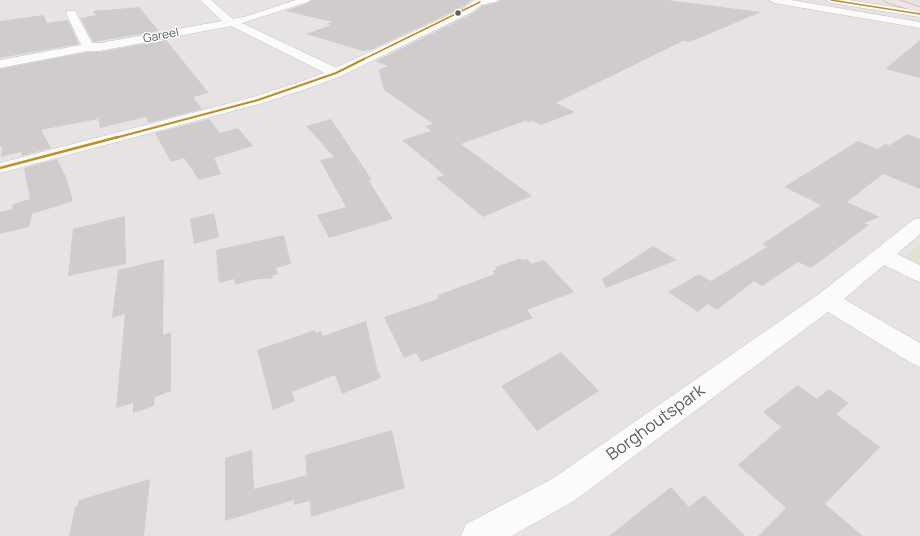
<!DOCTYPE html>
<html>
<head>
<meta charset="utf-8">
<style>
  body { margin:0 }
  canvas { display:block; background:#e8e3e3 }
</style>
</head>
<body>
<canvas width="920" height="536"></canvas>
<script>
const c = document.querySelector('canvas').getContext('2d');
c.lineJoin = 'round';
function fillPath(path, color) { c.fillStyle = color; c.fill(path, 'evenodd'); }
const poly = rows => new Path2D(rows.map(r => 'M' + r).join(''));
function stroke(path, color, width, dash) { c.strokeStyle = color; c.lineWidth = width; c.lineCap = dash ? 'butt' : 'round'; c.setLineDash(dash || []); c.stroke(path); }
function label(font, color, halo, rows, align = 'center') {
  c.font = font + ' Manrope,sans-serif'; c.lineWidth = 3; c.setLineDash([]); c.textBaseline = 'middle'; c.strokeStyle = halo; c.fillStyle = color; for (const [text, x, y, turn = 0] of rows) {
    c.save(); c.translate(x, y); c.rotate((+turn || 0) * Math.PI / 180); c.textAlign = isNaN(turn) ? turn : align; if (halo) c.strokeText(text, 0, 0); c.fillText(text, 0, 0); c.restore();
  }
}
const green = poly([
  [920,244,920,268,905,257]
]);
const building = poly([
  [312,0,472,0,463,7,373,49,363,51,306,34,331,25,326,24,333,22,285,11,308,3],
  [500,0,667,0,761,12,690,42,683,41,556,103,575,112,541,125,532,121,528,122,525,121,461,144,532,196,483,217,436,178,444,175,402,140,431,131,425,126,433,124,384,90,379,70,388,66,377,62,376,61,473,13,482,6,496,3],
  [139,7,159,31,93,42,80,18,96,15,93,11],
  [44,15,47,23,68,20,79,44,0,58,0,21],
  [166,40,209,93,193,97,202,109,149,123,146,117,100,128,98,119,41,130,51,148,22,156,21,152,1,157,2,146,0,147,0,69,88,52,100,52],
  [920,40,920,78,885,69],
  [209,119,220,133,238,128,253,146,214,158,221,174,199,180,184,158,171,162,155,133],
  [331,119,372,180,369,181,393,219,329,238,317,215,346,207,320,160,334,157,306,126],
  [908,134,920,139,920,189,883,174,847,202,880,217,864,223,869,225,811,268,798,262,762,286,754,281,717,310,708,304,698,312,668,292,699,274,711,281,767,247,762,244,821,205,784,187,858,141,878,149,885,144,889,145],
  [57,159,66,177,73,201,32,214,29,227,0,234,0,212,12,209,13,204,30,199,24,168],
  [214,213,219,237,194,244,190,219],
  [125,216,126,264,68,276,73,229],
  [284,235,291,264,276,268,278,274,272,275,273,278,252,280,235,285,234,279,219,283,216,250],
  [653,246,677,260,606,288,602,279],
  [521,258,522,260,527,259,532,264,544,260,574,292,527,310,533,318,421,362,416,353,404,358,384,317,435,300,439,298,438,295,495,274,493,271,497,269,495,267],
  [164,259,163,335,171,332,171,391,155,397,154,406,133,413,133,403,116,408,125,314,112,318,118,270],
  [366,321,377,368,381,378,342,394,335,375,292,392,295,401,273,410,257,350,315,330,316,333,321,331,323,336],
  [561,352,599,391,537,431,501,386],
  [798,385,817,399,829,389,849,403,836,414,880,447,825,504,863,536,758,536,786,508,738,465,781,427,763,412],
  [392,430,405,488,311,517,310,501,294,505,294,500,225,521,225,458,252,450,254,489,307,475,305,455],
  [150,479,144,536,69,536,75,507,77,507,79,500],
  [671,487,689,507,704,495,745,536,609,536]
]);
const minor = poly([
  [200,0,211,0,233,19,247,16,296,0,310,0,308,2,242,23,341,70,342,73,341,76,331,76,231,26,100,51,88,51,0,68,0,60,81,45,66,13,67,11,75,11,92,43,100,43,222,21,200,0],
  [477,0,498,0,496,2,480,5,477,4,475,2,477,0],
  [920,218,920,234,897,254,920,265,920,282,912,279,884,265,844,299,920,343,920,367,911,363,828,312,574,501,512,536,461,536,466,524,552,479,819,294,913,220,920,218]
]);
const tertiary = poly([
  [475,0,485,0,485,2,472,12,341,76,312,87,263,103,0,173,0,163,253,97,302,81,331,70,464,8,475,0],
  [769,0,791,0,920,22,920,28,774,3,769,0]
]);
const secondary = poly([
  [826,0,849,0,920,11,920,17,831,3,826,0]
]);
const trunk = poly([
  [884,0,899,0,920,7,920,13,886,2,884,0]
]);
const bus1Far2 = poly([
  [831,0,920,14],
  [362,60,480,2]
]);
const bus1Far1 = poly([
  [115,138,258,100,336,73,364,59]
]);
const bus1 = poly([
  [0,168,118,137]
]);
const markers = [
  [458,13,3.5,"#596060"]
];
const farStreetnames = [
  ["Gareel",161,36,-11]
];
const nearStreetnames = [
  ["Borghoutspark",656,423,-36]
];
fillPath(green, '#dee3ce');
fillPath(building, '#d0cccc');
stroke(minor, '#c1c1c1', 1);
stroke(tertiary, '#c1c1c1', 1);
stroke(secondary, '#c0c1c1', 1);
stroke(trunk, '#be9392', 1);
fillPath(minor, '#fcfbfb');
fillPath(tertiary, '#fcfbfb');
fillPath(secondary, '#fcfbfb');
fillPath(trunk, '#efe4e3');
stroke(bus1Far2, '#c08e22', 1.5);
stroke(bus1Far1, '#c08e22', 2);
stroke(bus1, '#c08e22', 2.5);
for (const [x, y, r, color] of markers) { const dot = new Path2D(); dot.arc(x, y, r, 0, 2 * Math.PI); c.fillStyle = color; c.fill(dot); stroke(dot, '#fff', 1.5); }
label('12px', '#596060', '#fff', farStreetnames);
label('17px', '#596060', '#fff', nearStreetnames);
</script>
</body>
</html>
